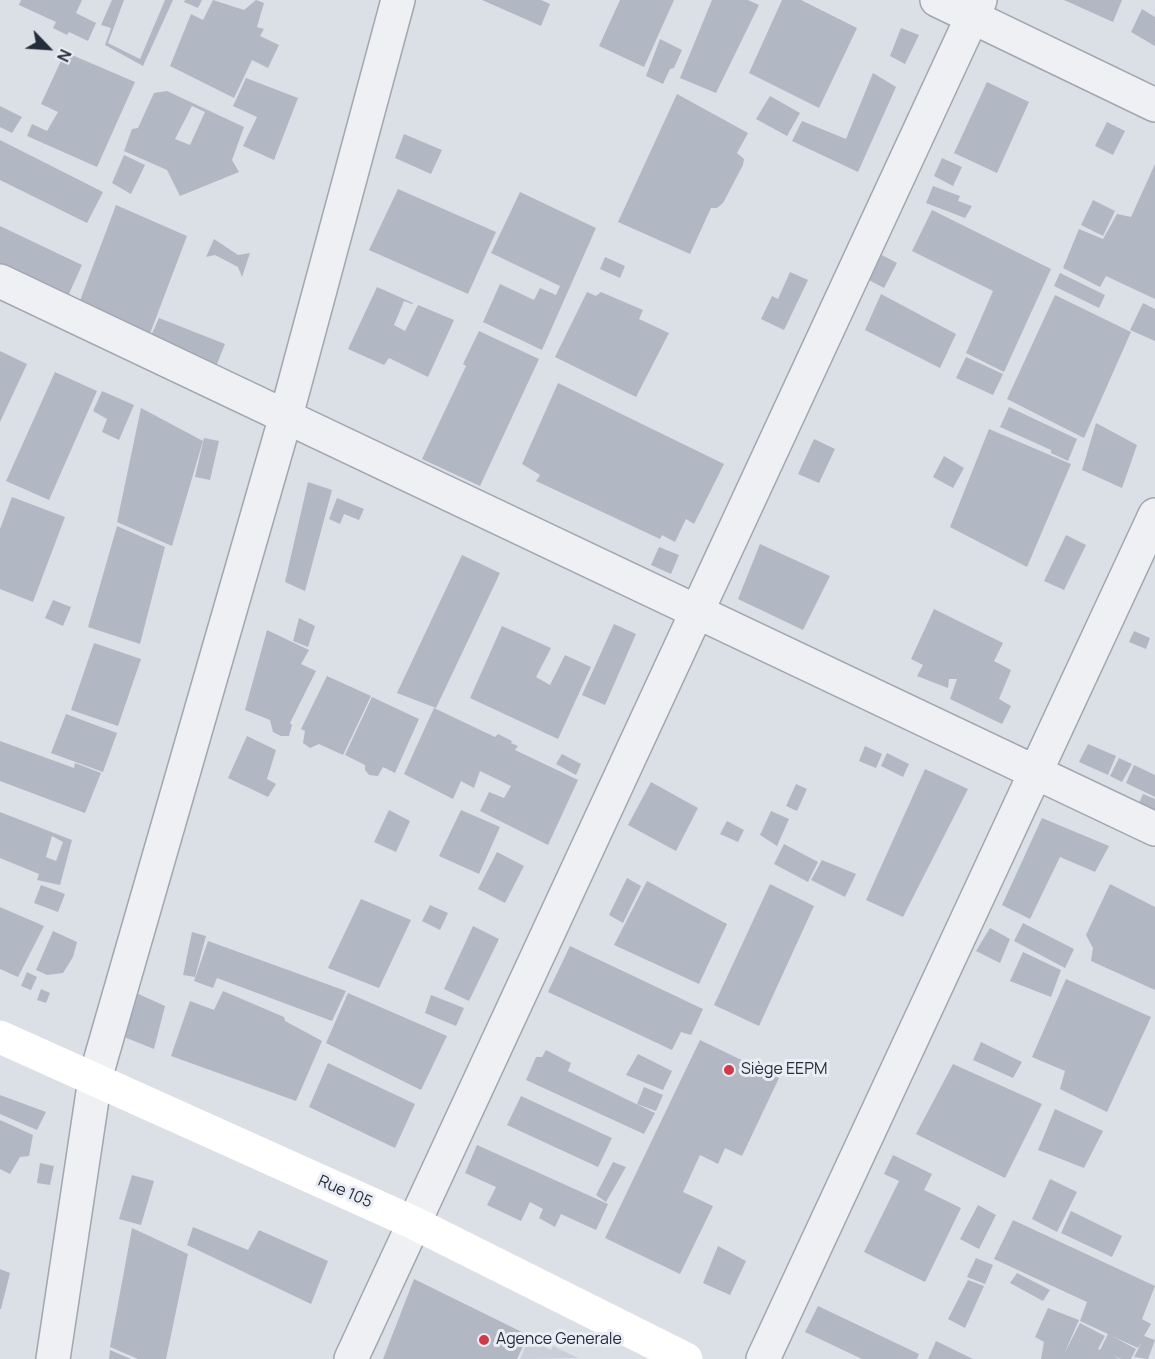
<!DOCTYPE html>
<html>
<head>
<meta charset="utf-8">
<style>
  body { margin:0 }
  #map { position:relative; width:1155px; height:1359px; overflow:hidden; background:#dbdfe6; font-family:Manrope,sans-serif }
  canvas { display:block }
  .north { position:absolute; left:18px; top:18px; width:60px; height:60px; -webkit-text-stroke:4px #eaeef4; paint-order:stroke; rotate:115deg; font-size:16px; font-weight:700; line-height:24px; text-align:center; color:#252c3c }
  .north::after { content:''; display:block; margin:auto; width:21px; height:27px; background:#252c3c; clip-path:polygon(50% 0,100% 100%,50% 72%,0 100%) }
</style>
</head>
<body>
<div id="map">
<canvas width="1155" height="1359"></canvas>
<div class="north">N</div>
</div>
<script>
const c = document.querySelector('canvas').getContext('2d');
c.lineJoin = 'round';
function fillPath(path, color) { c.fillStyle = color; c.fill(path, 'evenodd'); }
const poly = rows => new Path2D(rows.map(r => 'M' + r).join(''));
function stroke(path, color, width, dash) { c.strokeStyle = color; c.lineWidth = width; c.lineCap = dash ? 'butt' : 'round'; c.setLineDash(dash || []); c.stroke(path); }
function label(font, color, halo, rows, align = 'center') {
  c.font = font + ' Manrope,sans-serif'; c.lineWidth = 6; c.setLineDash([]); c.textBaseline = 'middle'; c.strokeStyle = halo; c.fillStyle = color; for (const [text, x, y, turn = 0] of rows) {
    c.save(); c.translate(x, y); c.rotate((+turn || 0) * Math.PI / 180); c.textAlign = isNaN(turn) ? turn : align; if (halo) c.strokeText(text, 0, 0); c.fillText(text, 0, 0); c.restore();
  }
}
const built = poly([
  [529,1339,551,1350,553,1346,578,1358,520,1359]
]);
const building = poly([
  [21,0,82,0,76,13,96,23,88,41,69,32,67,35,53,28,56,22,19,5],
  [112,0,124,0,108,43,140,59,165,0,173,0,143,66,105,45,111,28,101,25],
  [185,0,202,0,198,8,184,2],
  [213,0,244,10,256,0,264,3,257,27,264,29,260,36,279,45,268,68,252,60,234,98,170,66,191,14,203,20],
  [482,0,541,0,550,4,541,26],
  [620,0,674,0,644,67,599,46],
  [712,0,748,0,759,5,716,93,680,78],
  [782,0,801,0,857,28,819,108,749,73],
  [1064,0,1122,0,1113,22],
  [1142,9,1155,17,1155,46,1131,32],
  [901,28,919,35,905,64,890,56],
  [660,39,682,50,674,68,670,69,663,84,646,76],
  [65,52,135,82,97,167,27,136,32,124,47,131,58,112,41,104],
  [873,73,896,87,858,172,792,141,802,121,846,139],
  [246,78,298,98,274,160,243,146,257,117,233,106],
  [987,82,1029,102,997,173,954,153],
  [167,91,244,127,232,160,239,172,180,196,167,170,124,151,132,129,138,128,154,93],
  [192,106,205,112,190,145,175,139],
  [677,94,748,133,737,153,744,159,743,165,723,203,717,208,711,208,690,254,618,222],
  [770,96,800,113,787,136,756,119],
  [0,106,22,117,12,133,0,127],
  [1107,122,1125,131,1113,155,1095,146],
  [404,134,442,150,431,174,395,158],
  [0,140,103,192,87,223,0,180],
  [124,155,145,165,131,194,112,183],
  [942,158,962,167,953,186,934,176],
  [1155,164,1155,299,1106,276,1100,287,1063,268,1079,229,1103,239,1117,214,1131,217],
  [933,186,960,196,958,201,972,206,965,218,926,203],
  [398,189,496,232,468,294,369,250],
  [520,192,596,228,542,350,483,322,500,284,534,300,540,288,556,295,560,286,491,253],
  [1093,200,1115,211,1103,236,1081,225],
  [116,205,187,236,148,339,78,306],
  [932,210,1051,269,1004,372,966,353,993,291,912,251],
  [0,226,82,265,68,296,0,265],
  [214,239,238,255,250,253,242,277,238,267,215,255,206,257],
  [880,254,897,263,884,288,867,279],
  [605,257,625,266,620,278,600,269],
  [790,272,808,280,784,330,761,319,772,296,778,299],
  [1060,273,1105,295,1099,308,1054,286],
  [377,287,413,303,412,304,404,301,394,325,405,331,418,305,454,320,428,377,389,358,384,365,348,349],
  [587,292,596,296,601,292,643,310,639,319,669,333,636,397,555,357],
  [881,294,956,334,940,368,865,330],
  [1055,295,1131,332,1084,438,1007,399],
  [1143,303,1155,309,1155,341,1130,330],
  [159,318,225,344,215,369,150,338],
  [479,331,539,359,480,486,422,459,466,366,463,364],
  [0,351,27,364,0,422],
  [966,357,1003,374,993,395,956,378],
  [55,372,97,391,49,500,6,481],
  [558,383,724,464,694,524,686,519,675,542,662,535,660,539,536,481,540,475,522,464],
  [102,391,134,405,119,440,102,432,107,419,93,411],
  [1009,407,1077,439,1068,461,1051,453,1051,450,1000,427],
  [141,408,203,441,172,546,117,522],
  [1096,423,1137,445,1122,488,1082,470],
  [989,429,1071,464,1027,567,950,527],
  [204,438,219,441,210,480,195,477],
  [814,439,835,449,819,483,798,474],
  [944,456,964,468,953,488,933,477],
  [308,482,332,490,305,591,285,582],
  [12,497,65,517,33,602,0,589,0,529],
  [337,498,364,509,359,520,344,514,340,524,329,519],
  [117,526,165,547,140,644,88,627],
  [1066,535,1086,545,1064,590,1044,581],
  [760,544,830,576,803,630,738,599],
  [659,547,679,555,671,574,651,565],
  [462,555,500,573,436,708,397,693],
  [53,600,71,607,63,626,45,618],
  [934,609,1003,643,994,661,1011,670,999,699,1011,706,1002,724,950,699,957,679,949,679,948,688,917,676,923,665,911,659],
  [299,618,315,626,308,647,293,641],
  [614,624,636,634,605,705,582,695],
  [502,626,551,648,536,677,550,685,565,655,591,667,558,739,470,698],
  [267,630,309,650,301,664,316,671,290,723,292,725,289,736,281,736,273,732,270,720,245,710],
  [1134,631,1150,638,1146,649,1129,642],
  [94,643,141,659,118,726,71,710],
  [327,676,371,696,343,755,319,744,310,748,303,743,305,731,301,729],
  [372,697,419,719,395,773,383,767,378,776,369,775,365,770,365,765,345,755],
  [434,708,495,737,498,734,512,741,511,743,518,746,515,750,578,780,548,845,480,811,489,792,504,798,511,786,480,771,474,788,461,781,453,799,404,774],
  [66,714,117,733,103,772,51,753],
  [247,736,276,750,267,779,276,784,268,797,228,778],
  [0,741,74,768,75,763,101,773,85,813,0,781],
  [1088,744,1116,756,1108,775,1079,762],
  [865,746,882,754,876,768,859,761],
  [887,753,909,764,903,777,881,766],
  [562,754,581,764,576,775,556,764],
  [1119,758,1132,764,1122,782,1110,776],
  [1134,765,1155,775,1155,797,1126,783],
  [925,769,968,789,903,917,866,900],
  [651,782,698,808,676,851,628,825],
  [796,784,807,789,797,811,786,806],
  [1143,794,1155,799,1155,810,1139,803],
  [389,810,410,821,396,852,374,842],
  [461,810,500,827,479,874,439,856],
  [771,811,789,819,777,846,760,835],
  [0,812,72,840,60,885,37,880,39,874,0,858],
  [52,836,63,842,56,861,46,857],
  [1042,818,1109,846,1095,872,1060,857,1030,919,1002,905],
  [727,821,744,830,738,842,720,834],
  [784,844,818,862,808,882,774,864],
  [497,852,524,866,505,903,478,889],
  [822,860,856,874,845,897,811,880],
  [627,878,641,886,623,923,609,915],
  [647,881,727,924,699,984,614,945],
  [770,884,814,906,759,1026,714,1005],
  [1110,884,1155,907,1155,990,1091,961,1093,948,1086,935],
  [41,885,65,894,58,912,34,903],
  [361,899,411,920,379,988,328,968],
  [430,905,448,913,440,930,422,921],
  [0,907,44,926,18,977,0,969],
  [1023,923,1074,949,1065,968,1014,941],
  [473,926,499,939,469,1001,444,989],
  [990,928,1010,939,1000,963,976,951],
  [53,931,77,942,73,957,63,973,47,975,36,970],
  [192,932,206,936,195,977,183,975],
  [208,941,346,991,332,1021,217,978,213,988,194,981],
  [570,946,703,1009,691,1035,681,1032,672,1050,548,992],
  [1023,952,1061,970,1051,997,1010,981],
  [27,972,37,977,31,990,21,986],
  [1066,979,1151,1017,1107,1112,1060,1089,1065,1071,1032,1057],
  [41,989,50,993,46,1003,37,1000],
  [223,991,284,1017,285,1021,322,1041,296,1101,171,1056,190,1001,214,1010],
  [134,992,165,1006,154,1049,114,1033],
  [348,993,447,1036,421,1090,326,1043],
  [431,995,464,1008,456,1026,425,1013],
  [700,1040,779,1078,742,1156,725,1148,718,1164,700,1155,683,1192,713,1206,680,1274,605,1238],
  [981,1042,1022,1062,1013,1078,973,1060],
  [546,1050,571,1063,568,1071,655,1113,644,1134,526,1080,536,1057,542,1057],
  [638,1054,672,1071,663,1090,626,1075],
  [328,1063,415,1104,395,1148,309,1107],
  [953,1064,1042,1104,1005,1178,916,1134],
  [644,1087,663,1095,656,1111,637,1104],
  [0,1095,46,1112,37,1130,0,1114],
  [521,1096,612,1138,598,1167,507,1125],
  [1055,1109,1103,1131,1084,1168,1038,1150],
  [0,1120,33,1135,29,1156,20,1157,10,1174,0,1169],
  [477,1145,608,1204,596,1230,561,1214,555,1227,539,1218,543,1209,530,1202,521,1221,487,1205,496,1187,465,1173],
  [893,1155,932,1174,924,1190,961,1208,925,1282,864,1252,899,1181,884,1174],
  [613,1162,626,1167,606,1202,596,1195],
  [40,1163,54,1166,50,1185,37,1183],
  [132,1175,154,1181,141,1225,119,1219],
  [1050,1179,1077,1192,1057,1232,1032,1219],
  [978,1205,996,1215,979,1249,960,1239],
  [1071,1211,1122,1236,1112,1257,1061,1233],
  [1013,1220,1155,1286,1142,1319,1151,1324,1144,1336,1155,1340,1148,1359,1134,1357,1142,1342,1138,1348,1112,1336,1136,1349,1131,1359,1121,1359,1114,1356,1119,1359,1041,1359,1044,1342,1035,1337,1048,1308,1079,1320,1064,1354,1080,1323,1105,1336,1098,1349,1100,1350,1108,1334,1080,1321,1087,1302,994,1259],
  [193,1227,248,1250,259,1230,328,1261,311,1304,187,1245],
  [132,1228,188,1254,166,1359,138,1359,110,1347],
  [718,1246,746,1261,730,1295,703,1283],
  [976,1258,993,1265,985,1284,967,1277],
  [0,1269,10,1273,1,1309,0,1309],
  [1017,1273,1050,1290,1043,1301,1010,1283],
  [414,1279,528,1335,517,1359,383,1359],
  [968,1280,984,1286,965,1328,948,1319],
  [818,1306,919,1354,917,1359,862,1359,805,1332],
  [936,1341,973,1359,928,1359],
  [110,1350,131,1359,109,1359]
]);
const street = poly([
  [937,0,1155,105],
  [0,281,1155,829],
  [53,1359,95,1079,286,416,398,0],
  [351,1359,980,0],
  [763,1359,1155,515]
]);
const secondary = poly([
  [0,1037,414,1223,686,1359]
]);
const markers = [
  [729,1070,6,"#d03b4a"],
  [484,1340,6,"#d03b4a"]
];
const poiNames = [
  ["Siège EEPM",741,1070],
  ["Agence Generale",496,1340]
];
const streetNames = [
  ["Rue 105",345,1192,24]
];
fillPath(built, '#c9ced8');
fillPath(building, '#b2b8c3');
stroke(street, '#a1a6b0', 36);
stroke(street, '#eef0f4', 33);
stroke(secondary, '#fff', 33);
for (const [x, y, r, color] of markers) { const dot = new Path2D(); dot.arc(x, y, r, 0, 2 * Math.PI); c.fillStyle = color; c.fill(dot); stroke(dot, '#eaeef4', 2); }
label('16px', '#252c3c', '#eaeef4', poiNames, 'left');
label('16px', '#252c3c', '#eaeef4', streetNames);
</script>
</body>
</html>
